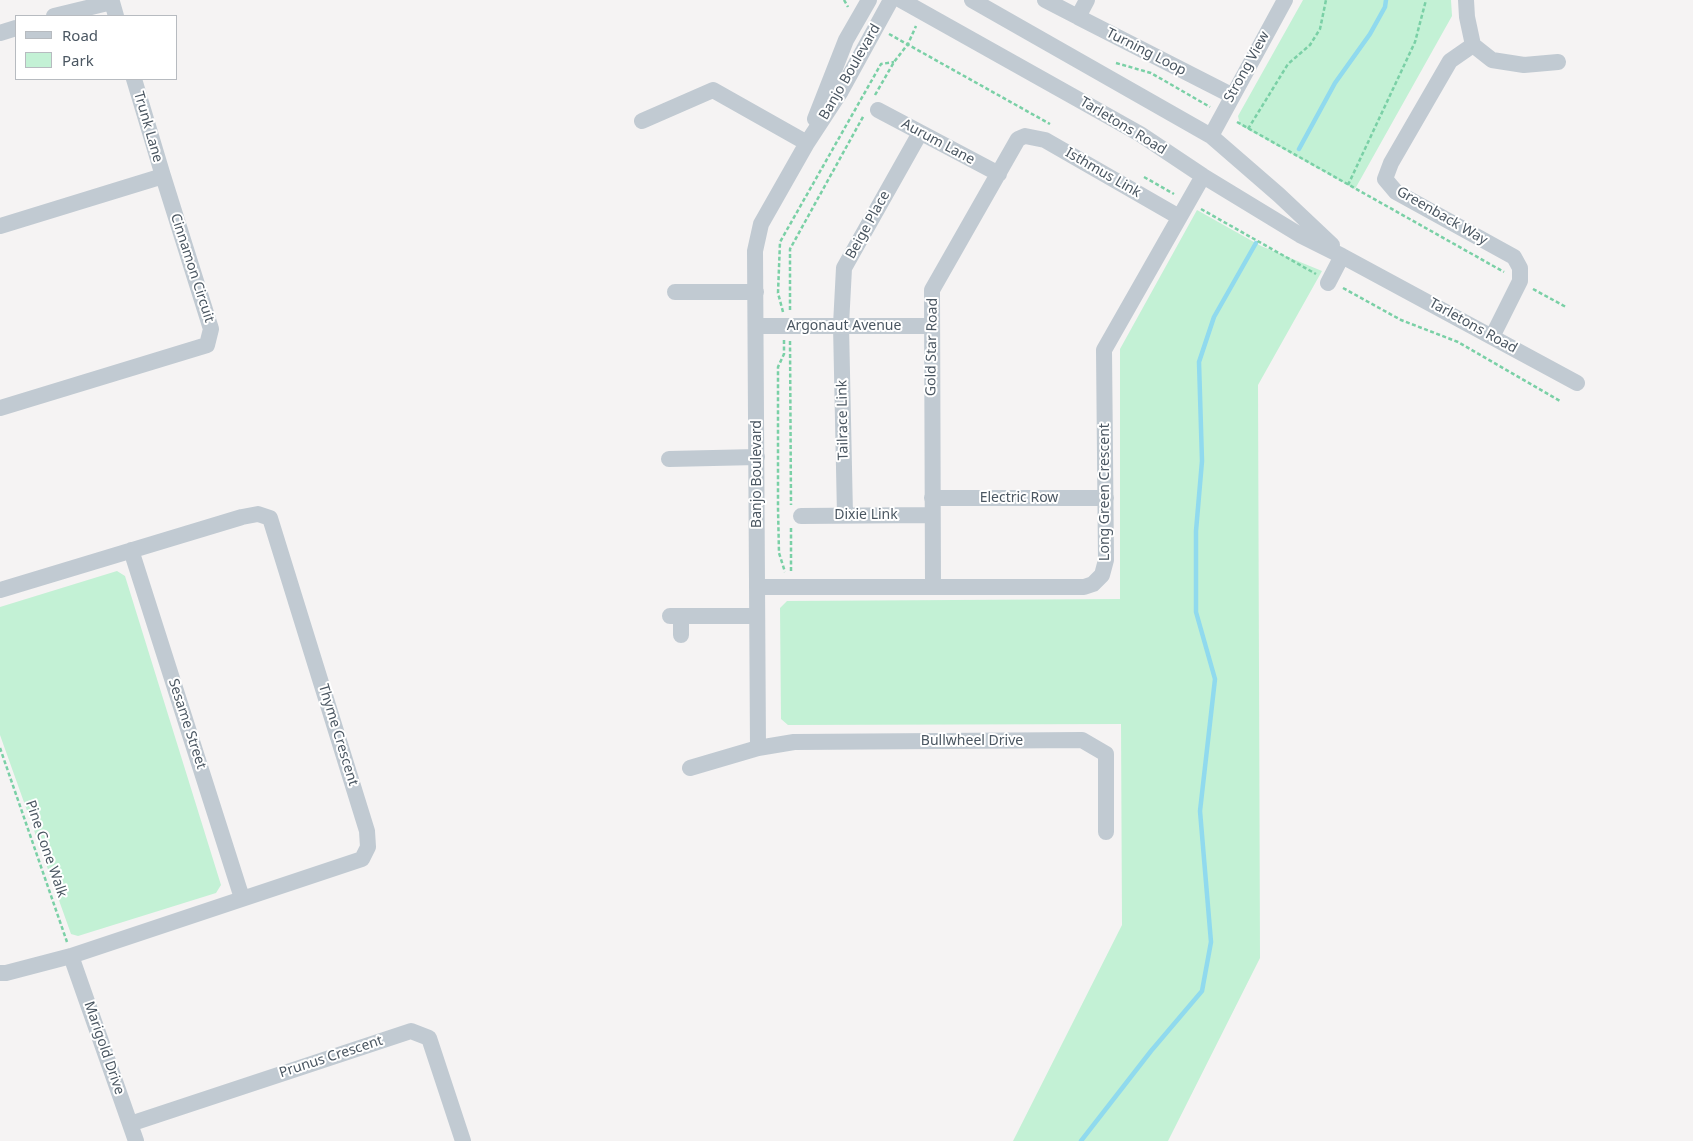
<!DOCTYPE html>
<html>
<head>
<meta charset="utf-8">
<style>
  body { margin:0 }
  #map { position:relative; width:1693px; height:1141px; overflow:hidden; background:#f5f3f3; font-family:"Noto Sans",sans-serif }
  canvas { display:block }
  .legend { position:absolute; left:15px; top:15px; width:162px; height:65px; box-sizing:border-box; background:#fff; border:1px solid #b7bbc0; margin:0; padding:6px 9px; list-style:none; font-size:15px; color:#4a5661 }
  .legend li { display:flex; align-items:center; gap:10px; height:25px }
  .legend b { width:25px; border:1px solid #b7bbc0 }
</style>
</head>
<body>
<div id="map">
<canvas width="1693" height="1141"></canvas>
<ul class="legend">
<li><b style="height:6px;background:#c1cad2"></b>Road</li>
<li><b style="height:14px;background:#c3f1d5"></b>Park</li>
</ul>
</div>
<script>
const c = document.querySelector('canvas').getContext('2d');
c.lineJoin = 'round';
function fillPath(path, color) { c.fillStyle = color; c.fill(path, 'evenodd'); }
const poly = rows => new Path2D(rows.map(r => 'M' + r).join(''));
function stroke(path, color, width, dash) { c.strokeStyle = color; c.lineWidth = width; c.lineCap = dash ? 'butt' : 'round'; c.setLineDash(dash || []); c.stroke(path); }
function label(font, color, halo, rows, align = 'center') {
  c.font = font + ' "Noto Sans",sans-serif'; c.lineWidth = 4; c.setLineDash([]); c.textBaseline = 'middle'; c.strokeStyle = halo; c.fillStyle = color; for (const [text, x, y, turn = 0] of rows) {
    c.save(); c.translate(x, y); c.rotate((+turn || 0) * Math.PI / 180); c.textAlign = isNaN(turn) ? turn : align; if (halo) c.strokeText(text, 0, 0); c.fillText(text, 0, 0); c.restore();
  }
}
const green = poly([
  [1303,0,1451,0,1452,16,1355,189,1240,125,1238,116],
  [1197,210,1261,246,1322,271,1258,385,1260,958,1168,1141,1013,1141,1122,925,1121,724,788,725,781,719,780,608,787,601,1120,599,1120,349],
  [117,571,125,576,221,885,216,893,78,936,71,934,0,735,0,607]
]);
const stream = poly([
  [1299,149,1335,83,1370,34,1385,7,1386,0],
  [1081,1141,1151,1051,1202,991,1211,942,1200,811,1215,679,1196,612,1196,531,1202,461,1199,362,1214,317,1256,243]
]);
const path = poly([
  [844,0,848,7],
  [889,34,1050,124],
  [1116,63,1151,73,1210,107],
  [875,95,894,62,908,44,916,26],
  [1237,122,1504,272],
  [1248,129,1288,64,1310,45,1320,29,1326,0],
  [1144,177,1174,194],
  [1348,185,1415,42,1426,0],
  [1201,209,1316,274],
  [1343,288,1401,320,1458,342,1560,401],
  [1533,289,1566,307],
  [790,310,790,249,864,115],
  [783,312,778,293,780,242,881,64,894,62],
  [784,340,784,354,778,367,778,508,779,553,785,572],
  [790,341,791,505],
  [791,528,791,573],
  [0,748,67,942]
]);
const minor = poly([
  [901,0,1140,134,1203,176,1300,235,1342,256,1577,383],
  [972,0,1211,136,1279,195,1332,245],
  [1045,0,1078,17],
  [1087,0,1078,17,1231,95],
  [1466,0,1467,17,1473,45],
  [54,16,112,2,116,16],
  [0,33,16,28],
  [1473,45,1450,61,1391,163,1385,179,1396,192,1514,257,1520,268,1520,281,1492,337],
  [1473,45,1492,60,1524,65,1558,62],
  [134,79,163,176],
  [878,110,999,174],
  [815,119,846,40,869,0],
  [642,121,713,90,807,143],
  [1211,136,1285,0],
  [0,226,163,176,211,329,207,345,0,408],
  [1328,283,1342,256],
  [675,292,756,292],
  [756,326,931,326],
  [669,459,757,457],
  [932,498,1106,498],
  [845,515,841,325,844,268,920,133],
  [801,516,931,515],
  [131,550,242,898],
  [757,587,1084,587,1093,584,1102,575,1106,560,1104,350,1203,176],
  [933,587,932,290,1018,139,1025,136,1045,140,1179,217],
  [0,590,242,517,258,514,270,518,367,831,368,847,362,859,71,956,6,973,0,973],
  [670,616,757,616],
  [681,616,681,635],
  [758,748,794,742,1082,740,1106,754,1106,832],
  [690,768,758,748,755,251,761,224,807,143,841,91,891,0],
  [71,956,136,1141],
  [130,1124,411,1031,429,1038,463,1141]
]);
const streetNames = [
  ["Turning Loop",1146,52,27],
  ["Strong View",1247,67,-61],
  ["Banjo Boulevard",850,72,-60],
  ["Tarletons Road",1123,126,31],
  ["Trunk Lane",148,127,74],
  ["Aurum Lane",938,142,28],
  ["Isthmus Link",1103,173,30],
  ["Greenback Way",1442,216,30],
  ["Beige Place",868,225,-61],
  ["Cinnamon Circuit",192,268,72],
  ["Argonaut Avenue",844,326],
  ["Tarletons Road",1473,326,29],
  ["Gold Star Road",932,347,-89],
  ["Tailrace Link",843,420,-91],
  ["Banjo Boulevard",757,474,-90],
  ["Long Green Crescent",1105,492,-90],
  ["Electric Row",1019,498],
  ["Dixie Link",866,515],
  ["Sesame Street",187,724,72],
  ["Thyme Crescent",338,735,73],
  ["Bullwheel Drive",972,741],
  ["Pine Cone Walk",46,849,71],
  ["Marigold Drive",104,1048,71],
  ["Prunus Crescent",331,1057,-18]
];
fillPath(green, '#c3f1d5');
stroke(stream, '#90daee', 4.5);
stroke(path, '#7ad0a6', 2.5, [4, 2.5]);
stroke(minor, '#c1cad2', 16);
label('14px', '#4a5661', '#fff', streetNames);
</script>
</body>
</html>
